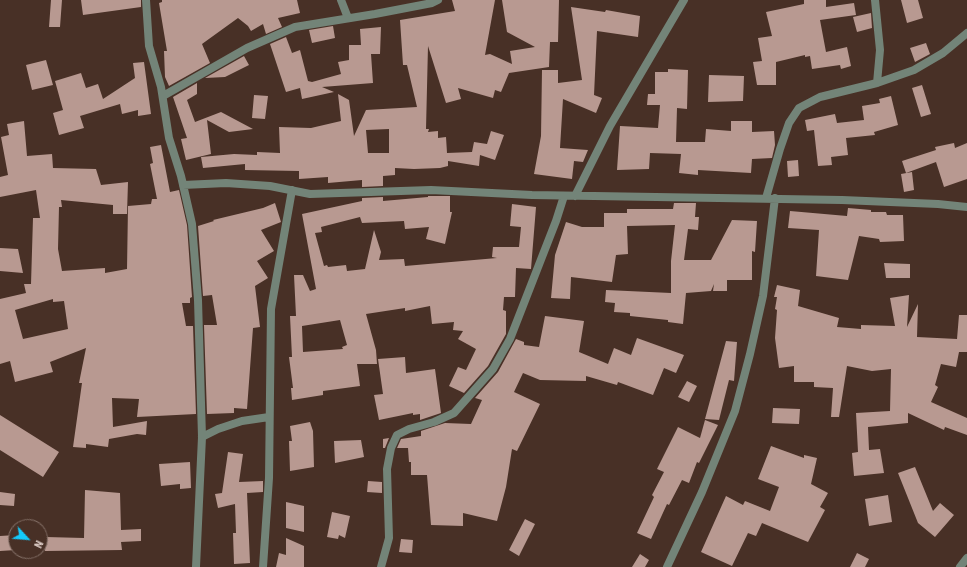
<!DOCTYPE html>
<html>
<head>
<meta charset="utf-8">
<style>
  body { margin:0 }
  #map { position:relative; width:967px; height:567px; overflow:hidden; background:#483026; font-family:"Roboto Condensed",sans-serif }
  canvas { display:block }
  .north { position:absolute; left:8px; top:519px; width:40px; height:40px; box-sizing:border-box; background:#483026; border:1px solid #847067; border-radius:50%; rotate:116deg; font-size:11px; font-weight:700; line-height:16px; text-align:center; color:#dfcfc9 }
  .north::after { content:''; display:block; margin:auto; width:14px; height:18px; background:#14cafb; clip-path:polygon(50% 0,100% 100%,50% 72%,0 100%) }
</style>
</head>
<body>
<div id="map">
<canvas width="967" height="567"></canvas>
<div class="north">N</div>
</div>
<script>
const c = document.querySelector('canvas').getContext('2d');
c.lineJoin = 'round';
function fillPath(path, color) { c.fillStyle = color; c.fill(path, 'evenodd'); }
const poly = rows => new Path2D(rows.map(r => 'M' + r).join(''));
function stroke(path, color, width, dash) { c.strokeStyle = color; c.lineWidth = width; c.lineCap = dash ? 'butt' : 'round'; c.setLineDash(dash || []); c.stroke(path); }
const building = poly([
  [51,0,62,0,60,27,49,27],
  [81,0,141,0,141,7,83,15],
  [162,0,297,0,300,13,278,18,282,27,266,34,263,24,251,31,248,26,238,18,202,44,210,63,169,86,165,77,164,51,167,51,159,3,162,2],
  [452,0,495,0,485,55,490,54,512,64,510,51,535,47,507,32,502,0,559,0,558,42,550,42,549,67,509,73,501,92,495,90,493,98,458,88,461,99,446,103,428,46,426,129,429,129,428,132,438,131,438,138,446,137,447,153,472,152,474,142,487,144,491,131,504,135,495,160,480,155,479,166,448,161,448,166,440,168,414,169,395,168,395,175,383,176,383,186,362,187,362,180,328,183,328,177,299,179,299,171,245,170,245,164,203,168,201,157,234,154,257,155,257,152,280,153,279,127,311,128,341,121,338,94,349,100,354,136,366,110,417,107,407,65,403,65,400,20,455,11],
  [389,129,389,153,368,153,366,130],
  [804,0,826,0,826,7,854,3,856,15,820,20,826,52,847,47,851,66,841,69,840,65,812,69,810,56,805,57,805,55,776,62,776,85,757,85,753,62,762,61,758,38,772,36,766,12,804,4],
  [901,0,918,0,923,18,907,23],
  [571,7,605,12,606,10,640,16,638,37,597,31,594,95,602,98,596,113,563,99,560,148,588,150,583,162,574,161,572,179,534,174,541,136,542,70,558,70,558,83,582,80],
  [871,13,872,28,857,32,853,17],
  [333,26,335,38,312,43,309,30],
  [381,27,380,54,371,54,373,83,322,87,334,92,302,99,300,88,286,92,270,44,286,37,292,53,300,50,308,81,312,82,341,74,338,62,349,60,349,45,361,45,360,29],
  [926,43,930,54,915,62,910,48],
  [244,56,249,65,225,77,205,78],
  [46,60,53,85,32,90,26,65],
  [144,62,151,114,138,116,138,110,122,114,120,104,80,116,84,128,59,135,53,113,63,110,55,81,81,73,86,88,98,84,103,99,135,78,133,63],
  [668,69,688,70,687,109,677,108,676,142,705,142,706,129,731,131,731,121,752,121,752,132,774,131,775,145,772,158,752,159,751,173,698,170,698,175,679,173,681,154,650,153,649,169,617,170,620,126,658,128,660,105,647,105,648,94,655,94,655,72,668,72],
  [709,75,744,76,743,101,708,102],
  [197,83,197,94,187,100,195,122,221,112,253,129,229,132,207,120,211,154,186,160,181,139,187,138,173,97],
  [922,85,931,114,921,117,912,88],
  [254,95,268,96,265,119,252,118],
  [891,96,898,125,874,132,875,135,846,138,848,155,831,157,832,165,818,166,814,130,807,131,805,120,835,114,837,123,864,120,862,106,880,103,879,99],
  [24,121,27,156,52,154,53,168,96,169,101,185,128,182,127,214,113,214,113,205,61,200,62,207,59,207,58,249,62,271,105,268,105,273,127,269,128,206,151,204,152,199,157,199,150,164,153,163,150,147,161,145,170,192,179,190,187,225,192,297,190,298,190,303,182,303,186,326,193,326,196,414,137,417,139,399,112,398,113,427,147,421,146,435,137,434,109,439,108,447,86,444,86,448,73,447,82,383,79,383,86,348,50,362,53,372,15,382,10,361,0,364,0,299,26,293,24,284,31,284,33,218,40,218,36,190,0,197,0,177,8,175,1,137,9,135,7,124],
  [53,299,53,302,64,301,68,329,23,339,15,310],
  [954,143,955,148,967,143,967,179,944,187,936,162,906,173,902,161,936,150,935,147],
  [798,160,799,176,788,177,787,161],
  [912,172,914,190,904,192,901,174],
  [428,196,450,196,450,212,452,212,445,244,426,239,429,227,405,229,404,221,362,223,360,217,321,227,322,232,315,233,324,266,327,265,328,267,346,265,347,271,365,269,374,230,381,252,379,260,404,259,405,266,497,258,492,257,493,247,519,247,521,227,510,226,512,204,536,207,531,269,516,268,515,297,504,297,503,310,506,311,506,334,488,366,464,393,449,386,458,367,466,370,476,349,458,339,463,331,453,330,454,322,432,324,430,306,405,311,405,308,366,314,376,350,377,364,357,364,360,386,323,391,323,395,292,400,291,388,293,388,289,357,292,357,290,316,296,316,294,275,303,275,310,291,316,289,302,214,362,201,362,198,383,197,383,201,428,197],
  [340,320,347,345,342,347,343,349,303,352,302,326],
  [275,203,281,222,261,230,274,251,257,261,268,278,255,286,260,327,253,328,247,409,234,408,234,413,207,414,204,325,217,325,212,295,203,296,198,226,214,221,213,220,263,208],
  [674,203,696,203,695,217,699,217,698,230,688,229,684,260,711,260,732,220,757,221,755,252,752,251,752,280,727,280,727,291,713,291,714,284,711,291,686,293,683,324,668,322,668,320,630,316,630,313,614,312,615,303,605,302,606,290,671,293,671,261,675,225,627,226,628,254,616,255,612,282,571,277,570,299,551,298,555,255,566,222,582,227,604,227,604,213,627,213,627,209,673,209],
  [848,208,871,210,871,212,886,212,887,215,903,215,904,241,880,242,879,239,859,236,848,280,816,276,819,230,788,228,790,211,847,216],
  [0,248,18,249,23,273,0,271],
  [884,263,910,264,910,278,886,278],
  [777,285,800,290,798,306,839,318,837,327,861,329,861,325,895,326,890,298,909,295,907,327,918,304,917,337,957,339,959,315,967,315,967,352,959,352,956,367,941,364,935,385,938,387,931,402,967,418,967,435,945,427,944,430,908,413,908,423,868,427,869,450,880,449,884,473,854,476,852,453,858,452,856,413,890,411,891,369,872,371,847,366,839,417,831,417,833,388,814,387,814,382,794,382,794,366,779,368,775,338,777,310,775,309,777,297,774,297],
  [545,316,584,321,579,352,608,364,614,348,631,355,637,338,684,355,676,373,664,368,653,395,618,382,617,385,586,376,586,381,540,380,523,373,514,392,540,404,517,451,512,449,506,487,497,521,463,513,463,526,431,525,427,475,411,475,411,462,409,462,408,448,397,448,401,439,421,436,421,431,445,423,471,424,482,400,475,398,498,372,516,339,524,342,524,345,539,347],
  [726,341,737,342,734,381,729,380,719,420,705,419],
  [405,357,406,373,435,369,441,413,420,420,420,414,413,415,413,413,379,420,374,395,383,394,378,359],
  [687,381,697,386,689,402,678,397],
  [773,408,800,409,799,424,772,423],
  [0,415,59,452,43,477,0,450],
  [705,420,718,425,699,463,697,462,689,483,682,480,669,505,667,504,651,539,637,533,654,497,652,495,664,472,657,469,678,427,700,438],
  [310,422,313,431,314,467,290,471,289,441,292,441,290,426],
  [389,438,385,448,383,448,383,439],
  [361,440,364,457,335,463,334,441],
  [771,446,804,458,804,455,817,458,811,484,828,493,820,507,825,510,808,542,762,523,756,536,748,533,732,566,701,552,726,496,743,505,745,501,770,511,779,487,758,479],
  [228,452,243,454,239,482,263,481,263,492,247,493,250,563,234,564,233,533,236,533,235,504,218,508,215,494,222,493],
  [190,462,191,488,180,489,180,484,161,486,159,464],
  [915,467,933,511,940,503,954,515,935,537,918,523,898,473],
  [368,481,382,482,382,493,367,492],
  [85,490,120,493,121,530,141,529,141,541,121,542,122,550,45,551,46,537,84,538],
  [0,492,15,494,14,506,0,505],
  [888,495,892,522,869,526,865,499],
  [286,502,304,506,304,532,286,528],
  [332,512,350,516,345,538,339,535,338,539,327,537],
  [525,519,535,524,519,556,509,550],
  [16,535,16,550,0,551,0,536],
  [286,538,304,546,304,567,276,567,279,553,286,555],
  [401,539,413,540,412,553,399,552],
  [857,553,869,559,865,567,850,567],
  [640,554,649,560,645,567,632,567]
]);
const minor = poly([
  [146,0,149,46,161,87,169,138,181,176,192,224,198,300,202,437,196,567],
  [341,0,348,18],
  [875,0,880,50,877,83],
  [163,96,247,48,295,27,375,14,432,3,438,0],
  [183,185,226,183,270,186,310,194,431,190,532,195,842,200,938,204,967,207],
  [575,196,610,126,684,0],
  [766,198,780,149,789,123,799,108,820,97,877,83,914,70,943,53,967,33],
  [202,437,218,429,242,421,269,417],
  [263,567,269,478,271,309,292,190],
  [381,567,389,538,387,469,391,448,397,435,409,429,434,422,454,413,493,369,510,339,556,221,564,196],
  [667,567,702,492,735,411,750,354,763,296,775,198],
  [960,567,967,558]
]);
fillPath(building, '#b89991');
stroke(minor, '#738478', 8);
</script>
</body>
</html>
